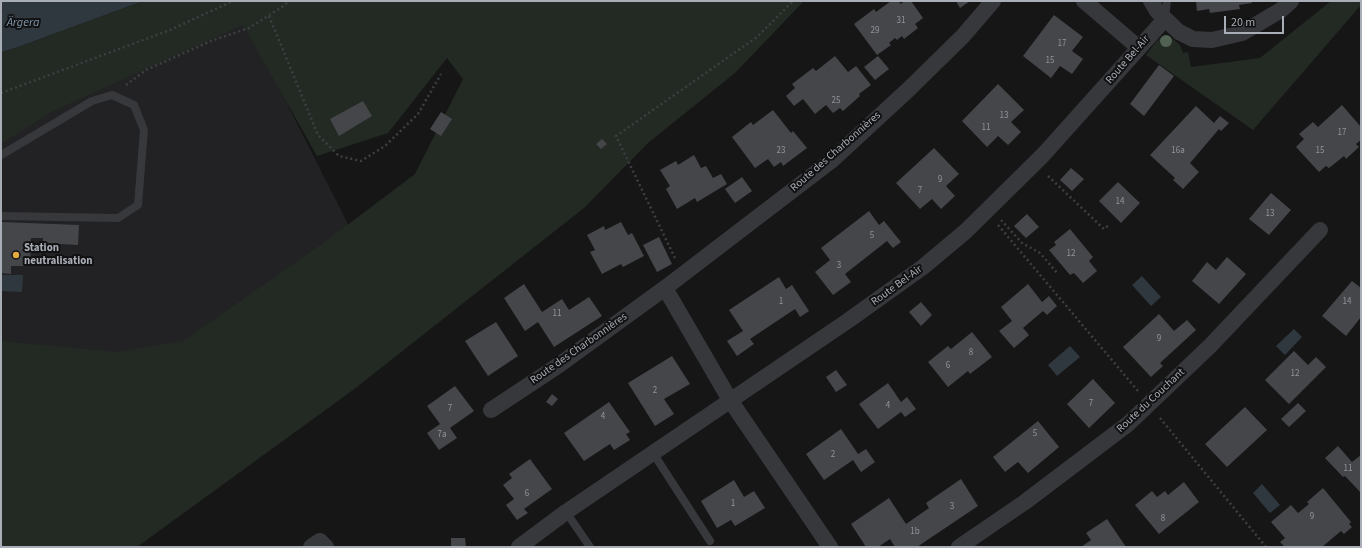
<!DOCTYPE html>
<html>
<head>
<meta charset="utf-8">
<style>
  body { margin:0 }
  #map { position:relative; width:1362px; height:548px; overflow:hidden; background:#161617; font-family:"Source Sans 3",sans-serif }
  canvas { display:block }
  .frame { position:absolute; inset:0; border:2px solid #a9adb6; pointer-events:none }
  .scale { position:absolute; left:1224px; top:16px; width:60px; height:18px; box-sizing:border-box; border:2px solid #a9adb6; border-top:0; padding-left:5px; font-size:12px; line-height:14px; white-space:nowrap; color:#a9adb6; -webkit-text-stroke:3px #111112; paint-order:stroke }
</style>
</head>
<body>
<div id="map">
<canvas width="1362" height="548"></canvas>
<div class="frame"></div>
<div class="scale">20 m</div>
</div>
<script>
const c = document.querySelector('canvas').getContext('2d');
c.lineJoin = 'round';
function fillPath(path, color) { c.fillStyle = color; c.fill(path, 'evenodd'); }
const poly = rows => new Path2D(rows.map(r => 'M' + r).join(''));
function stroke(path, color, width, dash) { c.strokeStyle = color; c.lineWidth = width; c.lineCap = dash ? 'butt' : 'round'; c.setLineDash(dash || []); c.stroke(path); }
function label(font, color, halo, rows, align = 'center') {
  c.font = font + ' "Source Sans 3",sans-serif'; c.lineWidth = 4; c.setLineDash([]); c.textBaseline = 'middle'; c.strokeStyle = halo; c.fillStyle = color; for (const [text, x, y, turn = 0] of rows) {
    c.save(); c.translate(x, y); c.rotate((+turn || 0) * Math.PI / 180); c.textAlign = isNaN(turn) ? turn : align; if (halo) c.strokeText(text, 0, 0); c.fillText(text, 0, 0); c.restore();
  }
}
const built = poly([
  [245,21,350,228,1,512,1,105]
]);
const green = poly([
  [143,1,804,1,735,73,648,143,584,208,353,390,137,547,1,547,1,341,117,352,183,341,322,244,415,174,463,79,447,58,388,133,317,156,243,25,51,112,1,144,1,52,18,47],
  [1331,1,1361,1,1361,5,1253,130,1146,55,1156,42,1163,36,1173,39,1180,45,1183,53,1188,52,1191,67,1260,58]
]);
const water = poly([
  [1,1,143,1,18,47,1,52],
  [1,275,23,275,22,292,1,291],
  [1142,276,1161,297,1151,306,1132,285],
  [1294,329,1302,337,1285,355,1276,346],
  [1070,346,1080,357,1057,376,1048,365],
  [1262,484,1280,505,1270,513,1253,493]
]);
const building = poly([
  [891,1,898,1,901,4,904,1,911,1,923,18,915,24,918,28,904,39,902,36,897,40,895,38,889,43,891,45,877,55,854,24,874,9,876,12],
  [956,1,970,1,960,8],
  [1196,1,1251,1,1252,3,1239,5,1240,9,1210,13,1209,9,1197,11],
  [1054,15,1083,37,1072,51,1083,59,1072,74,1060,66,1051,78,1023,56],
  [835,56,848,72,856,66,871,85,859,94,860,96,843,111,840,108,833,113,826,105,815,114,803,99,794,106,786,96,795,88,792,84,813,68,816,71],
  [878,56,889,69,875,80,864,67],
  [1159,65,1174,76,1144,116,1130,104],
  [998,84,1024,110,1011,122,1021,132,1008,145,998,136,987,147,962,121],
  [363,101,372,116,339,136,330,119],
  [1342,105,1361,127,1361,140,1356,144,1359,147,1346,159,1344,156,1329,168,1326,166,1319,172,1296,147,1304,139,1299,134,1313,122,1318,127],
  [1196,106,1214,123,1220,116,1229,123,1221,131,1219,129,1190,163,1199,172,1183,189,1173,180,1175,178,1150,155],
  [773,110,791,133,793,131,807,148,783,166,781,162,774,167,768,159,755,168,732,137,751,122,753,125],
  [441,112,452,119,441,136,430,129],
  [602,139,607,144,601,149,596,144],
  [934,148,959,174,946,186,955,196,941,209,932,199,920,209,896,183],
  [694,155,701,168,706,166,713,178,721,174,727,184,697,202,695,198,677,209,666,189,670,186,660,170,676,161,678,165],
  [1071,168,1084,179,1072,191,1060,180],
  [742,177,752,191,735,203,725,189],
  [1118,182,1140,203,1121,223,1099,201],
  [1271,193,1291,210,1269,235,1249,219],
  [869,211,879,225,884,221,901,242,893,248,887,241,845,274,851,282,833,295,815,272,830,260,821,248],
  [1027,214,1039,227,1026,238,1014,226],
  [1,222,79,225,78,245,43,243,43,238,31,238,30,266,11,266,11,274,1,273],
  [621,222,628,235,632,233,644,256,623,267,621,264,602,274,590,252,595,250,587,235,604,226,605,230],
  [1070,229,1093,257,1089,261,1097,271,1083,283,1074,273,1070,275,1049,250,1056,245,1054,242],
  [659,237,672,264,657,272,643,245],
  [1227,257,1246,274,1219,304,1192,281,1207,262,1216,270],
  [779,277,786,289,792,285,809,311,800,317,795,309,750,339,754,344,737,356,727,341,743,331,729,310],
  [1352,281,1361,288,1361,317,1346,336,1322,316],
  [524,284,542,312,562,299,569,310,589,297,602,316,554,347,538,322,525,331,504,298],
  [1028,284,1042,302,1049,296,1057,306,1047,315,1043,311,1023,328,1029,335,1014,348,999,331,1012,321,1001,307],
  [921,302,932,315,921,326,909,312],
  [1159,314,1174,331,1187,320,1196,330,1160,363,1163,366,1151,377,1123,347],
  [496,322,518,356,488,376,465,341],
  [972,332,992,357,970,374,968,371,948,387,928,362,948,346,951,349],
  [1294,351,1308,365,1316,357,1326,367,1289,404,1265,380],
  [672,356,690,384,664,399,674,414,655,426,628,383],
  [836,370,847,385,836,392,826,377],
  [1093,379,1115,403,1089,428,1067,404],
  [888,383,901,402,907,397,916,409,905,417,901,412,878,429,859,404],
  [455,386,474,411,450,428,457,438,439,450,427,433,440,424,427,406],
  [552,394,558,399,552,406,546,402],
  [609,402,630,432,626,434,630,440,614,450,610,444,584,461,564,433],
  [1298,403,1306,411,1289,427,1281,419],
  [1245,407,1267,430,1227,467,1205,444],
  [1038,421,1059,447,1028,473,1018,462,1005,472,993,457],
  [841,429,858,454,866,449,875,462,861,472,853,460,824,480,806,454],
  [1338,446,1352,462,1361,455,1361,493,1345,476,1343,477,1325,458],
  [530,459,552,489,524,509,528,513,517,520,506,505,514,499,503,485,512,478,509,474],
  [961,479,978,506,917,547,895,547,890,539,878,547,866,547,851,524,889,498,906,524,929,508,926,503],
  [734,480,744,497,754,491,765,508,735,526,731,520,717,528,701,501],
  [1184,482,1199,502,1159,534,1135,505,1152,491,1157,497,1165,491,1168,495],
  [1323,488,1351,522,1349,524,1352,527,1344,534,1341,531,1322,547,1285,547,1280,542,1285,538,1271,522,1291,505,1298,513,1309,504,1307,502],
  [1107,519,1126,547,1081,547,1091,540,1086,533],
  [451,538,465,538,466,547,451,547]
]);
const path = poly([
  [269,16,318,135,339,156,361,161,385,146,418,114,441,74],
  [126,85,146,70,211,41,249,28,282,7,289,1],
  [1,93,170,30,233,1],
  [1048,176,1104,229,1109,225],
  [1001,220,1022,243,1040,253,1058,274],
  [998,225,1138,391],
  [675,258,616,136,757,37,793,1],
  [1160,418,1266,547]
]);
const service = poly([
  [1165,18,1167,1],
  [1,155,92,101,112,95,134,105,144,130,138,205,118,218,1,216],
  [653,453,710,541],
  [566,512,590,547]
]);
const minor = poly([
  [1084,1,1139,48],
  [1151,1,1157,11,1179,32,1193,39,1212,40,1242,33,1281,10,1291,1],
  [665,288,730,400,830,547],
  [491,410,559,365,665,288,831,161,909,89,963,36,993,1],
  [311,547,320,541,326,547],
  [519,547,566,512,849,320,923,267,966,231,1043,155,1165,19],
  [959,547,1025,502,1128,424,1210,346,1320,230]
]);
const trees = [
  [1166,41]
];
const markers = [
  [16,255,4,"#e3ac43"]
];
const numberNames = [
  ["31",901,21],
  ["29",875,31],
  ["17",1062,44],
  ["15",1050,61],
  ["25",836,101],
  ["13",1004,116],
  ["11",986,128],
  ["17",1342,133],
  ["23",781,151],
  ["16a",1178,151],
  ["15",1320,151],
  ["9",940,180],
  ["7",920,191],
  ["14",1120,202],
  ["13",1270,214],
  ["5",872,236],
  ["12",1071,254],
  ["3",839,266],
  ["1",781,302],
  ["14",1347,302],
  ["11",557,314],
  ["9",1159,339],
  ["8",971,353],
  ["6",948,366],
  ["12",1295,374],
  ["2",655,391],
  ["7",1091,404],
  ["4",888,406],
  ["7",450,409],
  ["4",603,417],
  ["5",1035,434],
  ["7a",442,435],
  ["2",833,455],
  ["11",1348,469],
  ["6",527,494],
  ["1",733,504],
  ["3",952,507],
  ["9",1312,517],
  ["8",1163,519],
  ["1b",915,532]
];
const streetNames = [
  ["Route Bel-Air",1128,60,-49],
  ["Route des Charbonnières",836,152,-41],
  ["Route Bel-Air",897,286,-36],
  ["Route des Charbonnières",579,349,-35],
  ["Route du Couchant",1151,401,-43]
];
const poiNames = [
  ["Station",24,249],
  ["neutralisation",24,262]
];
const waterNames = [
  ["Ärgera",23,23]
];
fillPath(built, '#222224');
fillPath(green, '#222a23');
fillPath(water, '#30383f');
fillPath(building, '#45464a');
stroke(path, '#3d3f43', 2.5, [2, 3]);
stroke(service, '#37383c', 8);
stroke(minor, '#37383c', 16);
c.fillStyle = '#516252';
for (const [x, y] of trees) { c.beginPath(); c.arc(x, y, 6, 0, 2 * Math.PI); c.fill(); }
for (const [x, y, r, color] of markers) { const dot = new Path2D(); dot.arc(x, y, r, 0, 2 * Math.PI); c.fillStyle = color; c.fill(dot); stroke(dot, '#111112', 1.5); }
label('9px', '#90939b', null, numberNames);
label('11px', '#a9adb6', '#111112', streetNames);
label('bold 11px', '#a9adb6', '#111112', poiNames, 'left');
label('italic 12px', '#839aaf', '#111112', waterNames);
</script>
</body>
</html>
